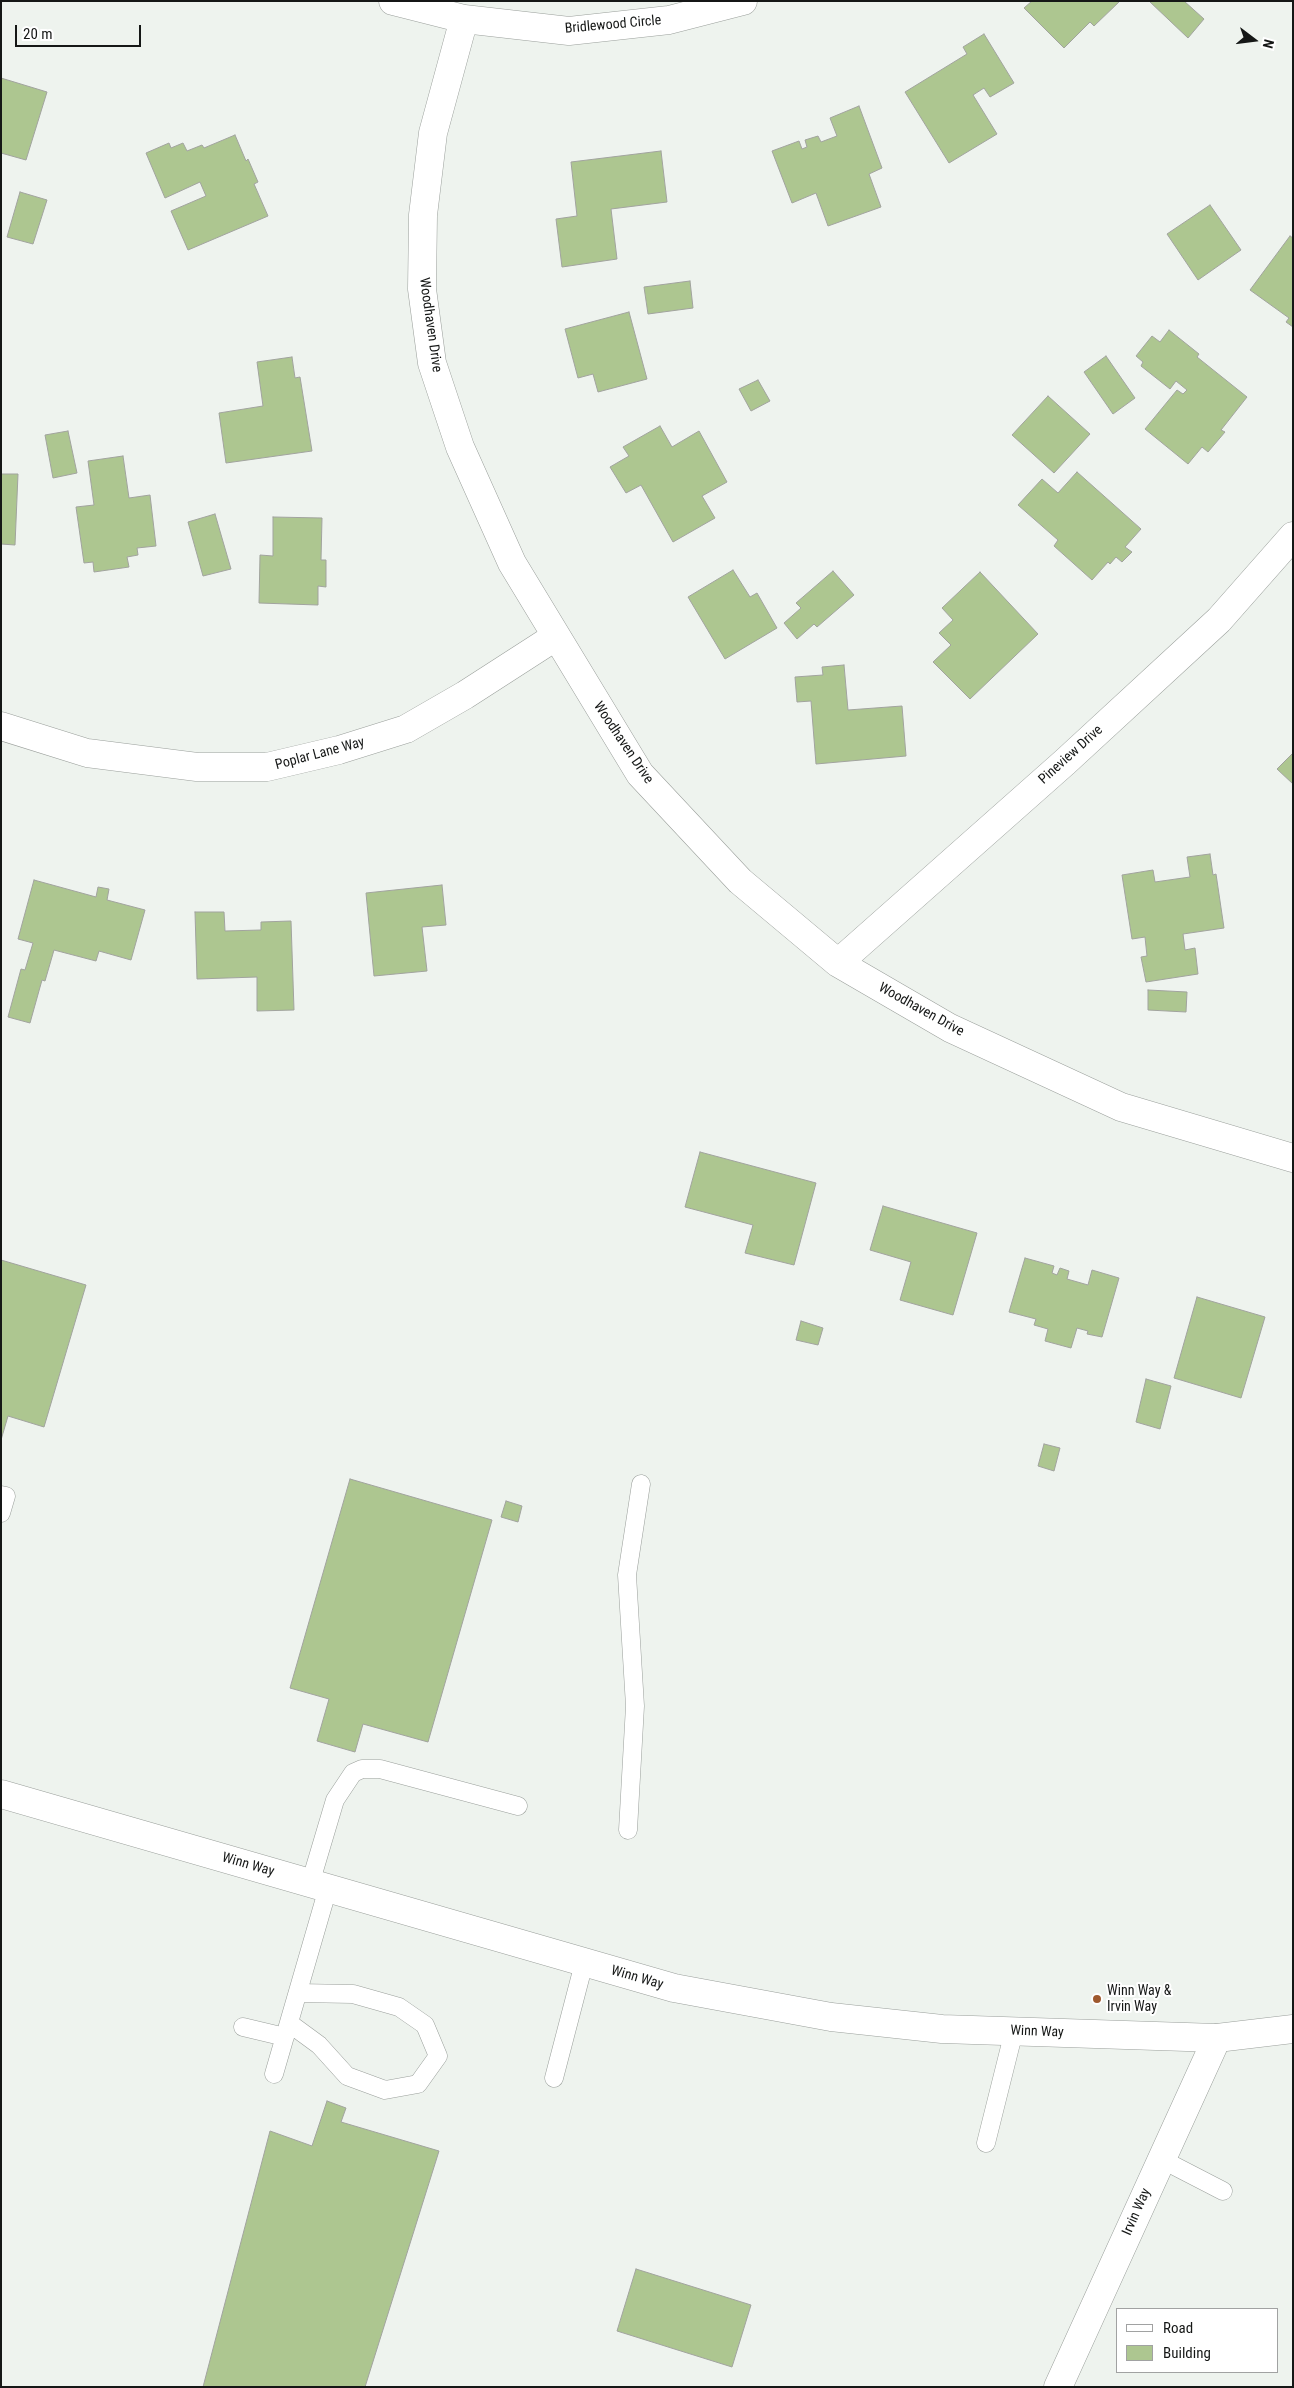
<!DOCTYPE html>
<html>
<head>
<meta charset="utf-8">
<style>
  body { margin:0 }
  #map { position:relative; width:1294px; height:2388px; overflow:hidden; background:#eef3ee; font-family:"Roboto Condensed",sans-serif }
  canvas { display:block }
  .frame { position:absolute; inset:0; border:2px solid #151716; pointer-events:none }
  .legend { position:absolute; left:1116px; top:2308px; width:162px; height:65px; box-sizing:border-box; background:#fff; border:1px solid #a1a2a2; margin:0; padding:6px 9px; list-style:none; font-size:15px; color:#151716 }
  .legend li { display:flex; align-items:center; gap:10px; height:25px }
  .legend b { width:25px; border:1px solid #a1a2a2 }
  .north { position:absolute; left:1229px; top:15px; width:50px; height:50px; -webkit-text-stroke:4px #fff; paint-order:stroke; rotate:105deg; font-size:14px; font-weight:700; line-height:20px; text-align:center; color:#151716 }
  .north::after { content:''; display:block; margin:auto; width:18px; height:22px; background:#151716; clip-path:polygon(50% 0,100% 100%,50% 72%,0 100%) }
  .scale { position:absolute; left:15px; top:25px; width:126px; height:22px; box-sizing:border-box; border:2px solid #151716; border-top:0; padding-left:6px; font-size:15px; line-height:18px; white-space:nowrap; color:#151716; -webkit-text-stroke:4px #fff; paint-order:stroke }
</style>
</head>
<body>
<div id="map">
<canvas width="1294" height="2388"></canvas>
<div class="frame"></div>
<ul class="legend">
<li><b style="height:6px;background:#fff"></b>Road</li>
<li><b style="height:14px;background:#adc690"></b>Building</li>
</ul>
<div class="north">N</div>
<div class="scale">20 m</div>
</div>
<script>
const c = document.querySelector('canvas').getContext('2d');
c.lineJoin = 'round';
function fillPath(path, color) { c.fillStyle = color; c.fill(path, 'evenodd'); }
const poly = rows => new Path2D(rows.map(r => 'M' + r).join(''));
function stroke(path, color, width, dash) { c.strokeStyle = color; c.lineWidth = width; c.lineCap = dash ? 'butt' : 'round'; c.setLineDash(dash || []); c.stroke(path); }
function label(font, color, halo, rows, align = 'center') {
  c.font = font + ' "Roboto Condensed",sans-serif'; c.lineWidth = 4; c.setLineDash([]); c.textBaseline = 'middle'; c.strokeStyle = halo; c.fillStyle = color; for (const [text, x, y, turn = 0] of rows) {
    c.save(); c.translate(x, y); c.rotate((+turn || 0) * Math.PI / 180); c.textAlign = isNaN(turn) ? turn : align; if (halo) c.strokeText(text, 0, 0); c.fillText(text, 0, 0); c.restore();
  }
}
const building = poly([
  [1032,1,1120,1,1094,26,1090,22,1064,48,1024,8,1032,1],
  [1149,1,1184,1,1204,19,1188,38,1149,1],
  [984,34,1014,83,990,97,984,88,973,95,997,134,949,163,905,92,967,54,963,47,984,34],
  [1,78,47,92,26,160,1,153,1,78],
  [859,106,882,168,869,174,881,207,828,226,816,193,792,203,772,151,799,141,802,149,807,147,805,140,818,136,821,142,837,136,830,118,859,106],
  [235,135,246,161,248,159,258,182,254,184,268,216,188,250,171,211,206,196,200,182,165,198,146,153,169,143,171,148,183,143,187,151,202,145,204,148,235,135],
  [661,151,667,202,611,209,617,259,562,267,556,219,577,216,571,162,661,151],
  [20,192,47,200,33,244,7,237,20,192],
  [1210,205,1241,250,1198,280,1167,234,1210,205],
  [1290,236,1293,238,1293,327,1286,322,1289,318,1250,290,1290,236],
  [690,281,693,308,648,314,644,287,690,281],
  [629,312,647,379,598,392,593,374,578,378,565,329,629,312],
  [1169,330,1199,354,1197,357,1247,397,1221,430,1225,432,1208,452,1202,447,1188,464,1145,429,1177,390,1183,394,1187,390,1176,381,1170,389,1141,366,1143,362,1136,356,1152,336,1160,342,1169,330],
  [1106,356,1135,398,1113,414,1084,372,1106,356],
  [292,357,295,378,300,377,312,451,226,463,219,413,263,406,257,362,292,357],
  [758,380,770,401,751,411,739,389,758,380],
  [1048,396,1090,434,1054,473,1012,435,1048,396],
  [660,426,672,447,699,431,727,482,702,496,715,518,673,542,641,485,626,493,610,467,629,456,623,447,660,426],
  [68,431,77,473,53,478,45,435,68,431],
  [123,456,129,498,150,495,156,546,137,548,138,555,127,557,129,567,94,572,93,562,84,563,76,507,94,505,88,461,123,456],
  [1077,472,1141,529,1125,547,1132,552,1122,562,1116,557,1110,564,1108,562,1092,580,1054,546,1058,540,1018,505,1042,479,1058,493,1077,472],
  [1,474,18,474,15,545,1,544,1,474],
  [215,514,231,569,203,576,188,522,215,514],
  [273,517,322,518,321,560,326,560,326,587,318,586,318,605,259,603,260,555,273,556,273,517],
  [733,570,750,597,757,593,777,628,725,659,688,597,733,570],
  [833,571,854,595,817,627,814,624,797,639,784,623,801,608,796,603,833,571],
  [980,572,1038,634,970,699,933,662,951,645,939,633,953,620,942,608,980,572],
  [844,665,848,710,902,706,906,756,816,764,811,701,797,702,795,677,823,675,822,667,844,665],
  [1293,753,1293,784,1277,769,1293,753],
  [1210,854,1213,875,1216,874,1224,928,1183,934,1185,950,1195,948,1198,974,1146,982,1141,957,1147,956,1145,937,1132,939,1122,875,1153,870,1155,882,1190,877,1187,857,1210,854],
  [34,880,96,897,98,887,109,889,107,900,145,910,131,960,99,951,96,961,54,950,45,981,42,980,30,1023,8,1017,21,969,25,970,33,943,18,939,34,880],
  [442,885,446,925,422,927,427,971,374,976,366,893,442,885],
  [195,912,224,912,225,931,261,930,261,922,291,921,294,1010,257,1011,257,977,197,979,195,912],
  [1148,990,1187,992,1186,1012,1148,1010,1148,990],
  [700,1152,816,1183,794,1265,745,1253,753,1225,685,1207,700,1152],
  [883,1206,977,1233,953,1315,900,1300,911,1262,870,1250,883,1206],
  [1025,1258,1054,1266,1052,1273,1057,1275,1060,1268,1069,1271,1067,1279,1088,1285,1092,1270,1119,1278,1102,1337,1087,1334,1088,1331,1077,1328,1071,1348,1045,1341,1048,1329,1034,1325,1036,1319,1009,1312,1025,1258],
  [1,1260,86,1285,44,1427,8,1416,1,1440,1,1260],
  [1197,1297,1265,1317,1241,1398,1174,1378,1197,1297],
  [801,1321,823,1328,818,1345,796,1340,801,1321],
  [1146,1379,1171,1386,1160,1429,1136,1422,1146,1379],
  [1044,1444,1060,1448,1054,1471,1038,1466,1044,1444],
  [350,1479,492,1520,428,1742,363,1724,355,1752,317,1741,329,1699,290,1688,350,1479],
  [506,1501,522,1506,518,1522,501,1517,506,1501],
  [327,2101,346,2108,341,2122,439,2151,365,2387,203,2387,270,2131,312,2146,327,2101],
  [636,2269,751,2305,732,2367,617,2331,636,2269]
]);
const service = poly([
  [1,1495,6,1496,1,1513],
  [628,1830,635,1706,627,1575,641,1484],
  [310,1884,335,1800,353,1773,362,1769,380,1769,518,1806],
  [289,2023,319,2045,347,2076,385,2090,418,2084,438,2056,425,2025,399,2007,353,1994,298,1993],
  [243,2027,285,2037],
  [274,2074,328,1888],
  [554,2078,584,1963],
  [986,2143,1014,2031],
  [1161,2159,1223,2191]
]);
const minor = poly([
  [393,1,464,19,569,31,669,20,743,1],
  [464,19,433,133,423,215,422,289,432,363,460,447,512,563,640,774,740,881,838,963,950,1028,1121,1107,1293,1158],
  [1,726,87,753,197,767,267,767,339,750,406,729,465,695,555,637],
  [838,963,1065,762,1219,620,1293,536],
  [1058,2387,1217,2038]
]);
const tertiary = poly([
  [1,1794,674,1988,831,2017,942,2029,1217,2038,1293,2029]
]);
const markers = [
  [1097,1999,5,"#9e592e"]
];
const streetNames = [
  ["Bridlewood Circle",613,25,-5],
  ["Woodhaven Drive",430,325,82],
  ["Woodhaven Drive",623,743,56],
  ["Poplar Lane Way",320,754,-15],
  ["Pineview Drive",1071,755,-42],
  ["Woodhaven Drive",921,1010,29],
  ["Winn Way",248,1865,16],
  ["Winn Way",637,1978,16],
  ["Winn Way",1037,2032,2],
  ["Irvin Way",1137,2212,-66]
];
const poiNames = [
  ["Winn Way &",1107,1991],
  ["Irvin Way",1107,2007]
];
fillPath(building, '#adc690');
stroke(building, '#a1a39e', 1);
stroke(service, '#9a9f9b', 19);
stroke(minor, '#9a9f9b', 29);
stroke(tertiary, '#9a9f9b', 29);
stroke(service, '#fff', 18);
stroke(minor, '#fff', 28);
stroke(tertiary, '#fff', 28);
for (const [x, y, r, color] of markers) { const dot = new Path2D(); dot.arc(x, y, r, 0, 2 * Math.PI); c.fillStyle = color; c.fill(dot); stroke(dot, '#fff', 2); }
label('14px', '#151716', '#fff', streetNames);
label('14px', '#151716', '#fff', poiNames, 'left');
</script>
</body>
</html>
